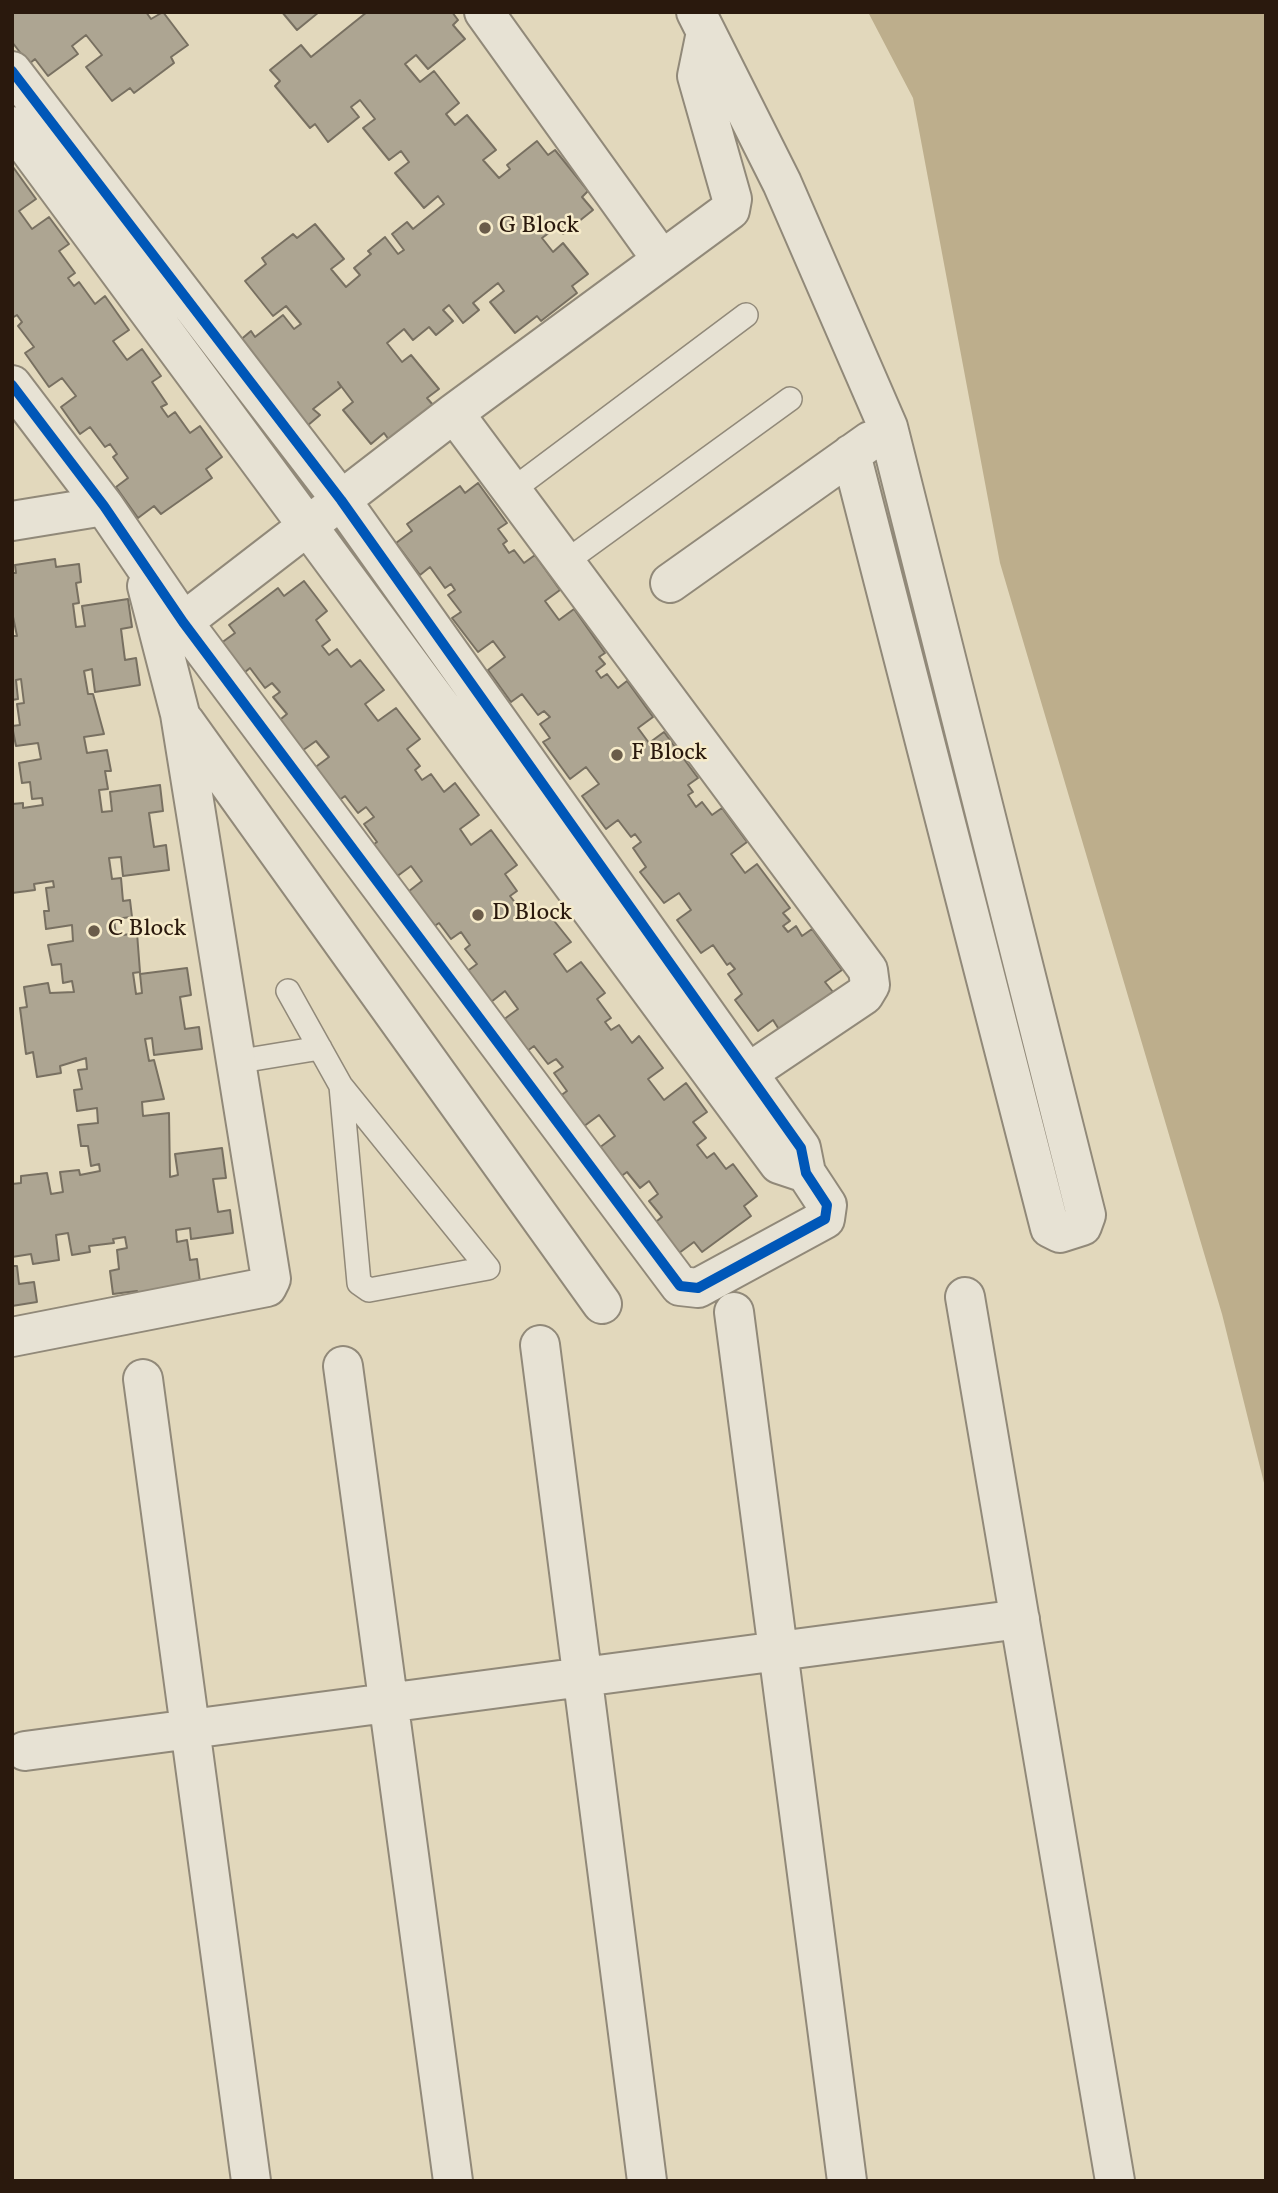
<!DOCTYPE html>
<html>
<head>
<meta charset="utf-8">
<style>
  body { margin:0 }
  #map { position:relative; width:1278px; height:2193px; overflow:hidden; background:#e2d8bc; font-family:Vollkorn,serif }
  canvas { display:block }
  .frame { position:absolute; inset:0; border:14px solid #2a190d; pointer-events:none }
</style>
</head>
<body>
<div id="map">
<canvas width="1278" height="2193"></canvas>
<div class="frame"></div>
</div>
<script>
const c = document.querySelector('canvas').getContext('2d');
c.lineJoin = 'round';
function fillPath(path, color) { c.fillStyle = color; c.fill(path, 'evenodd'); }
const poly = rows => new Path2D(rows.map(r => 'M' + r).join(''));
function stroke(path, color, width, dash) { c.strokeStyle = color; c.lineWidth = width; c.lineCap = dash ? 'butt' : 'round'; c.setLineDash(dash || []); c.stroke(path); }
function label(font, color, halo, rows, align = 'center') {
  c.font = font + ' Vollkorn,serif'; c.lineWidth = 5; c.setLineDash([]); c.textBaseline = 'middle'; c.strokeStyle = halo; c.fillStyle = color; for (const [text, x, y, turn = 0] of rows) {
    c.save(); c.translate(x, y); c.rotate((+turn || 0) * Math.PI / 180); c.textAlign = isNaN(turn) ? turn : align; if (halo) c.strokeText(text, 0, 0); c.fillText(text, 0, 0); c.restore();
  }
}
const water = poly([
  [868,12,1266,12,1266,1491,1222,1314,1000,563,913,98]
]);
const building = poly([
  [12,12,146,12,151,19,163,12,188,45,171,57,174,63,134,93,130,88,112,101,86,67,102,55,86,35,72,46,78,54,48,76,35,59,29,64,12,42,12,12],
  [282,12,319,12,297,30,282,12],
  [367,12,452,12,458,20,453,25,465,39,428,69,416,55,405,64,420,82,434,71,459,103,446,114,455,125,467,115,496,150,483,160,499,178,510,169,507,165,537,141,548,155,555,150,588,191,582,197,593,210,563,234,557,227,542,238,553,252,563,243,588,274,572,286,577,293,541,321,537,316,515,333,490,302,504,291,498,283,473,303,479,310,463,323,449,305,443,310,453,321,436,335,429,327,413,340,404,329,387,343,402,362,411,355,439,389,427,398,433,405,389,440,384,433,371,444,343,410,353,402,338,382,341,387,313,409,320,415,307,426,238,342,251,331,255,337,283,315,294,329,301,324,286,306,273,316,245,281,266,264,262,258,293,234,297,238,315,224,344,259,331,269,346,287,360,275,354,268,371,254,368,251,385,237,398,254,404,250,392,234,407,222,413,229,444,204,438,196,424,208,395,173,409,162,401,151,389,160,363,128,375,119,360,100,351,107,359,117,328,142,315,124,310,128,275,86,280,81,270,70,301,45,311,57,367,12],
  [13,167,36,199,19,211,32,229,49,217,69,244,59,251,75,273,68,278,74,286,79,282,95,304,105,296,129,330,113,341,127,360,142,349,161,376,152,382,167,404,161,407,168,417,175,412,190,433,200,426,222,457,206,469,212,478,161,514,154,506,138,518,116,487,128,478,113,457,117,454,110,444,105,447,90,427,80,434,61,407,76,396,62,378,49,387,25,353,34,347,18,326,22,322,17,315,12,318,13,167],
  [478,483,507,523,498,529,507,541,503,544,509,553,514,550,524,563,535,555,560,590,545,601,559,620,574,609,605,653,599,657,605,664,596,671,601,678,607,674,618,688,627,681,653,717,638,728,649,743,664,732,698,778,688,785,693,792,688,795,696,807,702,802,712,815,722,808,747,842,731,854,745,873,757,864,790,908,783,913,790,921,783,926,788,932,796,926,802,936,812,929,842,970,825,982,833,992,780,1031,773,1020,758,1031,735,1000,742,994,728,974,735,969,730,963,727,965,713,945,701,953,677,920,691,910,679,893,664,903,640,872,646,867,633,848,641,842,635,834,631,837,618,820,606,829,582,796,599,784,586,767,570,779,543,742,550,738,540,724,550,717,544,711,538,715,522,694,511,702,488,670,505,657,493,641,478,652,452,618,461,612,448,595,455,590,451,584,445,588,430,567,420,575,396,543,412,531,407,524,460,486,465,493,478,483],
  [55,559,56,567,79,564,81,582,76,583,79,603,73,604,76,627,85,626,82,606,128,599,132,627,121,629,125,660,136,658,140,685,95,692,92,669,84,671,88,694,93,694,104,734,84,737,87,753,107,750,111,771,105,771,108,789,99,790,102,812,112,811,110,792,160,785,163,811,149,813,154,847,166,845,169,870,123,876,121,857,109,858,112,879,121,878,123,901,130,900,132,917,114,919,116,936,137,933,140,972,133,973,136,994,142,993,140,974,187,968,191,995,180,997,185,1029,199,1027,202,1049,154,1055,152,1038,145,1039,149,1061,154,1060,164,1099,142,1102,143,1116,169,1113,170,1177,178,1175,175,1154,222,1148,226,1178,213,1179,218,1212,230,1210,233,1233,191,1239,190,1228,176,1230,177,1242,187,1240,190,1260,197,1259,200,1282,177,1285,178,1293,138,1298,137,1291,113,1294,110,1271,119,1269,117,1250,127,1248,125,1237,113,1239,114,1243,89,1246,90,1252,72,1255,68,1233,56,1235,59,1260,33,1264,31,1254,12,1257,12,1184,21,1183,21,1176,47,1173,51,1194,63,1192,60,1172,79,1170,80,1175,100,1171,99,1164,91,1166,88,1146,81,1146,78,1125,98,1123,97,1108,77,1111,74,1090,82,1089,78,1070,87,1069,86,1058,60,1066,61,1073,37,1077,33,1052,26,1054,20,1008,27,1007,24,987,48,983,50,993,74,992,72,981,63,983,61,964,52,965,48,945,73,941,72,925,46,929,44,911,49,911,46,888,54,887,53,881,34,884,35,890,12,893,12,804,23,803,23,808,43,805,42,798,32,799,30,782,22,783,19,763,41,759,38,743,16,746,12,726,20,725,17,704,24,703,21,679,16,680,18,699,12,700,12,636,17,636,12,612,12,573,16,573,15,565,55,559],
  [304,581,327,611,316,620,330,640,322,646,329,655,337,649,351,667,360,660,384,690,365,704,378,721,396,708,420,739,407,749,420,766,415,770,422,780,431,774,444,792,455,783,479,815,460,829,471,845,491,830,517,865,505,874,517,891,510,896,520,909,527,903,539,919,547,912,571,942,554,954,567,972,581,962,605,993,597,999,611,1018,605,1022,611,1030,619,1025,632,1043,639,1036,663,1068,648,1079,664,1100,686,1083,707,1112,693,1122,706,1138,697,1145,707,1158,714,1153,726,1169,733,1164,757,1196,744,1206,751,1216,702,1252,694,1242,675,1256,652,1225,662,1217,649,1201,658,1194,649,1181,640,1188,627,1172,616,1180,595,1151,615,1136,599,1115,579,1130,556,1099,567,1091,554,1073,563,1067,556,1059,548,1064,534,1046,523,1054,499,1023,518,1009,505,991,486,1006,462,975,477,964,465,949,470,945,461,932,451,939,439,923,430,929,404,895,422,881,411,866,392,880,368,848,377,842,364,824,374,817,366,807,358,813,345,796,334,804,309,772,329,757,316,741,299,753,276,723,287,714,273,697,280,692,272,683,265,688,250,668,239,677,217,646,235,633,229,625,278,588,284,596,304,581],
  [12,1266,17,1266,19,1284,34,1282,37,1302,12,1306,12,1266]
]);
const lane = poly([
  [511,491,746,315],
  [564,563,790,399],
  [288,991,341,1086,488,1268,369,1290,359,1283,341,1086],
  [235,1062,320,1048]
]);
const street = poly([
  [484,12,662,260],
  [696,12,782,183,888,427,1086,1215,1082,1226,1060,1233,1050,1228,851,454],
  [12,71,341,500,801,1148,806,1173,827,1205,825,1219,698,1288,680,1286,183,622,104,506,12,385],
  [12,126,779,1164,806,1173],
  [454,413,868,970,870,985,864,995,748,1073],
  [12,521,104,506],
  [670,583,870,441],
  [183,622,454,413,730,210,732,199,697,76,706,32],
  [185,722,602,1304],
  [965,1297,1115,2181],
  [734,1312,847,2181],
  [12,1337,267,1287,271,1279,180,714,147,586],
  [540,1345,647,2181],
  [343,1366,453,2181],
  [143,1379,251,2181],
  [25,1751,1020,1619]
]);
const cycleway = poly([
  [12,71,341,500,801,1148,806,1173,827,1205,825,1219,698,1288,680,1286,183,622,104,506,12,385]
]);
const markers = [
  [485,228,7,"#6a5c4a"],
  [617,755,7,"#6a5c4a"],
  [478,915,7,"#6a5c4a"],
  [94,931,7,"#6a5c4a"]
];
const poiNames = [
  ["G Block",499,228],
  ["F Block",631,755],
  ["D Block",492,915],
  ["C Block",108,931]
];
fillPath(water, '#bdae8c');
fillPath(building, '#ada592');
stroke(building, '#787061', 2);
stroke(lane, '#918979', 26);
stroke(street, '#918979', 42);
stroke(lane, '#e7e2d4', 23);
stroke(street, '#e7e2d4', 38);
stroke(cycleway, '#0057b8', 10);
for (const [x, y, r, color] of markers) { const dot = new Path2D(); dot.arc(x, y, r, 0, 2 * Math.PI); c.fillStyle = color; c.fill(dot); stroke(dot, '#f6ebca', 2.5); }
label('24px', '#2a190d', '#f6ebca', poiNames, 'left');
</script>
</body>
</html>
